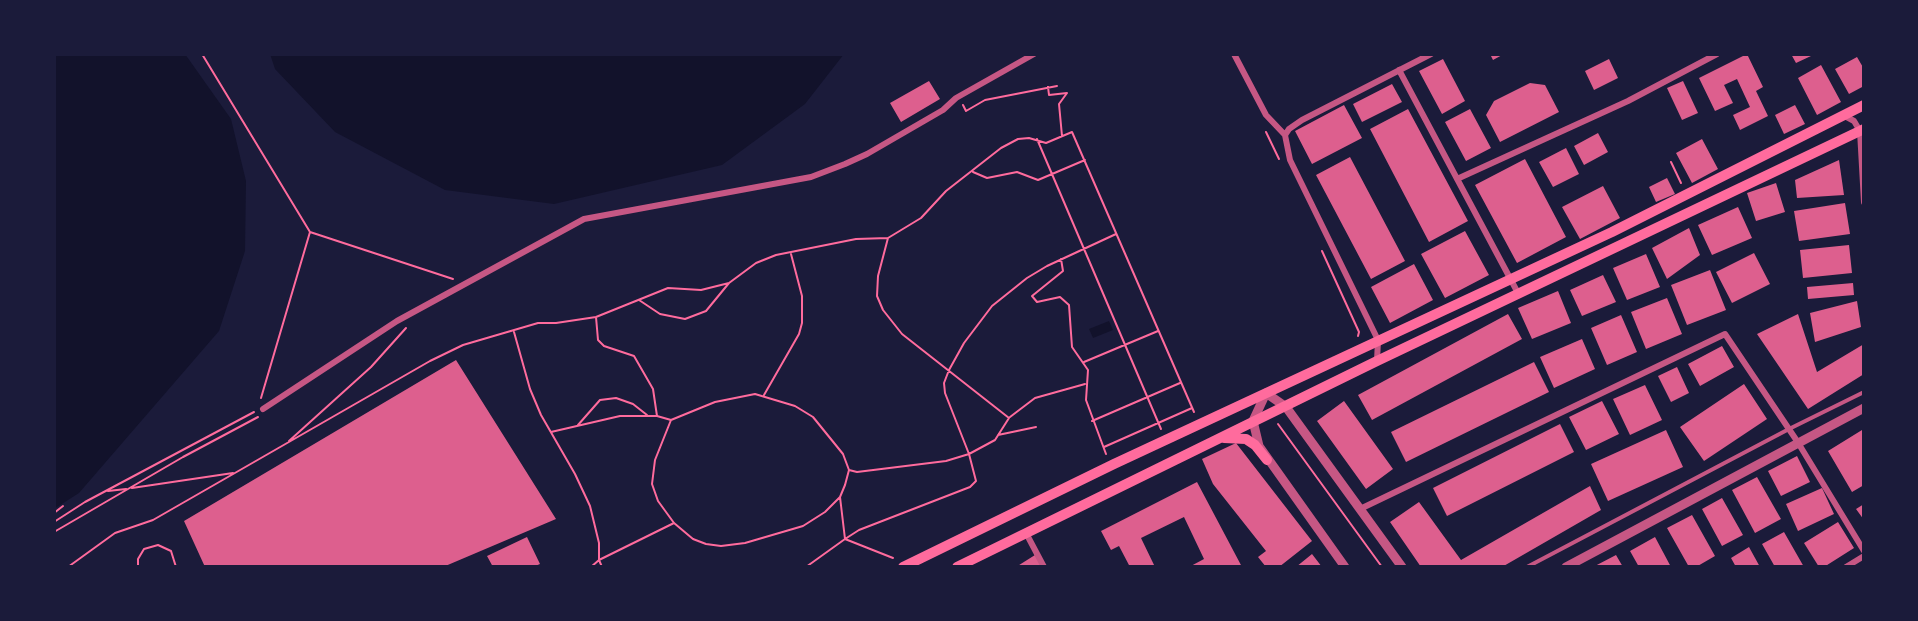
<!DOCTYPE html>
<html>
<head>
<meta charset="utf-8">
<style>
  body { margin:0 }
  #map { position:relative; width:1918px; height:621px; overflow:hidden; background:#1b1b3a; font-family:Arial,sans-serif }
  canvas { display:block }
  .frame { position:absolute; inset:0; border:56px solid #1b1b3a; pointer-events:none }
</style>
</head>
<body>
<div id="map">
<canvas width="1918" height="621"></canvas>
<div class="frame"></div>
</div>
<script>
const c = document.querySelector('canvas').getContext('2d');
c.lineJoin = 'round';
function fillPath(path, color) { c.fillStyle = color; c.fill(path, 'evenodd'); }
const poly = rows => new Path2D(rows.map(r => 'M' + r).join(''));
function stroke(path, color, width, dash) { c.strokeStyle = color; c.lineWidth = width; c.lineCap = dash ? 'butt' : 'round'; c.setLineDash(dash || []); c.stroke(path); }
const water = poly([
  [54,54,185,54,231,119,246,181,245,251,219,331,79,493,54,509],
  [270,54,844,54,805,104,722,165,554,204,445,190,335,132,275,69],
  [1109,321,1113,330,1093,338,1089,329]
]);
const building = poly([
  [1490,54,1504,54,1493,60],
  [1747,54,1763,87,1756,91,1768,116,1740,130,1733,115,1750,107,1737,79,1724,85,1733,103,1715,111,1699,78],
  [1791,54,1810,54,1811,56,1796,63],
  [1857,57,1864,69,1864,86,1849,94,1835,69],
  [1443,59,1465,101,1442,114,1419,71],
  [1609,59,1618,78,1594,90,1585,71],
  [1821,65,1841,102,1817,115,1798,78],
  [929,81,940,99,901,122,890,103],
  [1683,81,1698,113,1682,120,1667,88],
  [1530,83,1545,85,1559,112,1500,142,1486,115,1494,101],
  [1392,84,1402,102,1362,122,1353,104],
  [1344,105,1362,138,1312,164,1295,131],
  [1795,105,1805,124,1784,134,1775,115],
  [1408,109,1468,221,1429,242,1370,129],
  [1470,109,1491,148,1466,161,1445,122],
  [1598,133,1608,152,1584,165,1574,146],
  [1702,139,1718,169,1692,183,1676,153],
  [1566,148,1579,174,1553,187,1539,162],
  [1350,157,1405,261,1371,279,1316,175],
  [1525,159,1566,237,1517,263,1475,185],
  [1839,160,1844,195,1797,198,1795,180],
  [1667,178,1675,194,1656,202,1649,187],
  [1776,183,1785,212,1756,221,1747,193],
  [1603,186,1620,218,1580,239,1562,207],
  [1845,203,1850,234,1799,241,1794,211],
  [1738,207,1752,238,1712,255,1698,225],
  [1689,228,1700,255,1667,279,1652,248],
  [1465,231,1489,275,1445,298,1421,254],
  [1849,245,1852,273,1803,278,1800,250],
  [1754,253,1770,284,1732,303,1716,272],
  [1646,254,1660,287,1627,300,1613,268],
  [1414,264,1433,300,1390,323,1371,287],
  [1710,270,1726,310,1687,325,1671,285],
  [1603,275,1616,302,1582,316,1570,290],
  [1853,283,1854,295,1808,299,1807,287],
  [1558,291,1571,323,1532,339,1518,308],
  [1667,298,1682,334,1646,349,1631,312],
  [1857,301,1861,327,1815,342,1810,313],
  [1508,314,1522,339,1372,420,1358,395],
  [1798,314,1817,372,1864,344,1864,374,1808,409,1757,334],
  [1621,315,1637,352,1607,365,1591,328],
  [1582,339,1595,369,1554,388,1540,357],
  [1722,346,1734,367,1700,386,1688,364],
  [456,360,556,519,443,567,216,567,215,565,205,567,184,521],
  [1534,362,1549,392,1406,462,1391,432],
  [1677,367,1689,393,1671,402,1658,376],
  [1744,384,1767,419,1704,461,1680,427],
  [1645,385,1662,420,1630,435,1613,399],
  [1344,401,1393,469,1366,489,1317,421],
  [1602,401,1619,434,1586,450,1569,417],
  [1560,424,1574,452,1447,516,1433,488],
  [1666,430,1683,467,1608,501,1591,464],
  [1862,430,1864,485,1852,492,1828,451],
  [1236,443,1312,541,1279,567,1266,567,1258,557,1266,551,1213,484,1202,459],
  [1797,456,1810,482,1781,496,1768,471],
  [1757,477,1781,519,1755,533,1732,490],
  [1197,482,1242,567,1189,567,1204,559,1184,517,1141,538,1155,567,1130,567,1119,546,1111,550,1101,531],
  [1590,486,1601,510,1502,567,1421,567,1390,522,1419,502,1461,560],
  [1822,488,1834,514,1798,531,1786,504],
  [1722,498,1743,535,1722,546,1702,509],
  [1864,504,1864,520,1856,509],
  [1692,515,1715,556,1696,567,1689,567,1667,528],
  [1838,522,1854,548,1824,567,1819,567,1804,543],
  [1784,532,1804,567,1775,567,1762,544],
  [527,537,540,564,533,567,493,567,487,556],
  [1655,537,1671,567,1639,567,1630,551],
  [1749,547,1760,567,1736,567,1731,558],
  [1312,554,1322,567,1296,567],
  [1035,555,1042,567,1016,567],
  [1616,555,1623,567,1593,567]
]);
const path = poly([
  [202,54,310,232,261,398],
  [1048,87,1049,95,1067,93],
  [963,105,966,111,985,100,1057,86],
  [1266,132,1279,159],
  [1062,136,1059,104,1067,93],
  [1037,139,1161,429],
  [1671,162,1681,183],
  [973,172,987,178,1017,172,1038,180,1085,160],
  [310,232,453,279],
  [1322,251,1359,332,1358,336],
  [1061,259,1063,271,1032,296,1037,302,1060,297,1069,305,1072,347,1088,370,1086,400,1106,454],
  [639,300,660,314,685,319,706,311,729,283],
  [596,317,598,340,604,346,634,356,653,389,657,416,671,420],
  [514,332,530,389,541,415,575,474,590,506,599,543,599,560,591,567],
  [1084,362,1158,331],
  [755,394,795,406,813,417,843,454,849,470,845,485,840,497,825,512,803,526,745,543,721,546,706,544,693,539,674,523,658,501,652,484,655,460,671,420,715,402,755,394],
  [764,395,799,334,802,323,802,296,791,254],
  [1010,417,1035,398,1085,384],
  [1092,421,1180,383],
  [1278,424,1382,567],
  [578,425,600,400,616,398,633,404,647,415],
  [551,432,620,416,657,416],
  [998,435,1036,427],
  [289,441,371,367,406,328],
  [1104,447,1192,408],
  [849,470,857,472,946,461,969,454,995,440,1009,418,902,334,883,310,877,296,878,276,888,238],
  [132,488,233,473],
  [108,491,126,489],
  [54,513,63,506],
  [54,522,85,502,254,412],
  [54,532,183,457,258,417],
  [845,539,859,530,970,487,976,481,969,454,945,393,944,383,949,370,964,343,992,306,1027,278,1047,266,1116,234],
  [845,539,893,558],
  [68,567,115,533,153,520,430,361,463,345,538,323,556,323,596,317,668,288,701,290,729,283,756,263,776,255,856,239,888,238,921,218,946,191,1001,148,1018,139,1029,138,1046,143,1072,132,1194,412],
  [138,567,138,559,144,549,158,545,171,551,176,567],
  [602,567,599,560,674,523],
  [806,567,845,539,840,497]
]);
const service = poly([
  [1527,567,1789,429,1864,392]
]);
const minor = poly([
  [1234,54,1266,115,1285,135],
  [1399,70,1519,295],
  [1843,115,1854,121,1860,131,1864,202],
  [1457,179,1628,101,1717,54],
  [1377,361,1378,340,1290,160,1285,135,1289,129,1302,120,1431,54],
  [263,409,397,321,584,219,811,177,845,164,867,154,943,110,956,98,1034,54],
  [1360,509,1725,334,1797,441,1864,551],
  [1026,533,1044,567],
  [1846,567,1864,556]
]);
const tertiary = poly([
  [1345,567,1259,446,1253,421,1266,393,1286,407,1402,567],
  [1566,567,1864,408]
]);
const secondary = poly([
  [1224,438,1246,439,1255,445,1267,460],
  [903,567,1114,464,1612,232,1864,105],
  [957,567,1377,361,1864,129]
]);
fillPath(water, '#12122b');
fillPath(building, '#dd5f8e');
stroke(path, '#ff6b9d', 2);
stroke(service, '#c65784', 4);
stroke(minor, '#c65784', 6);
stroke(tertiary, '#c65784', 9);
stroke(secondary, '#ff6b9d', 10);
</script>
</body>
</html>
